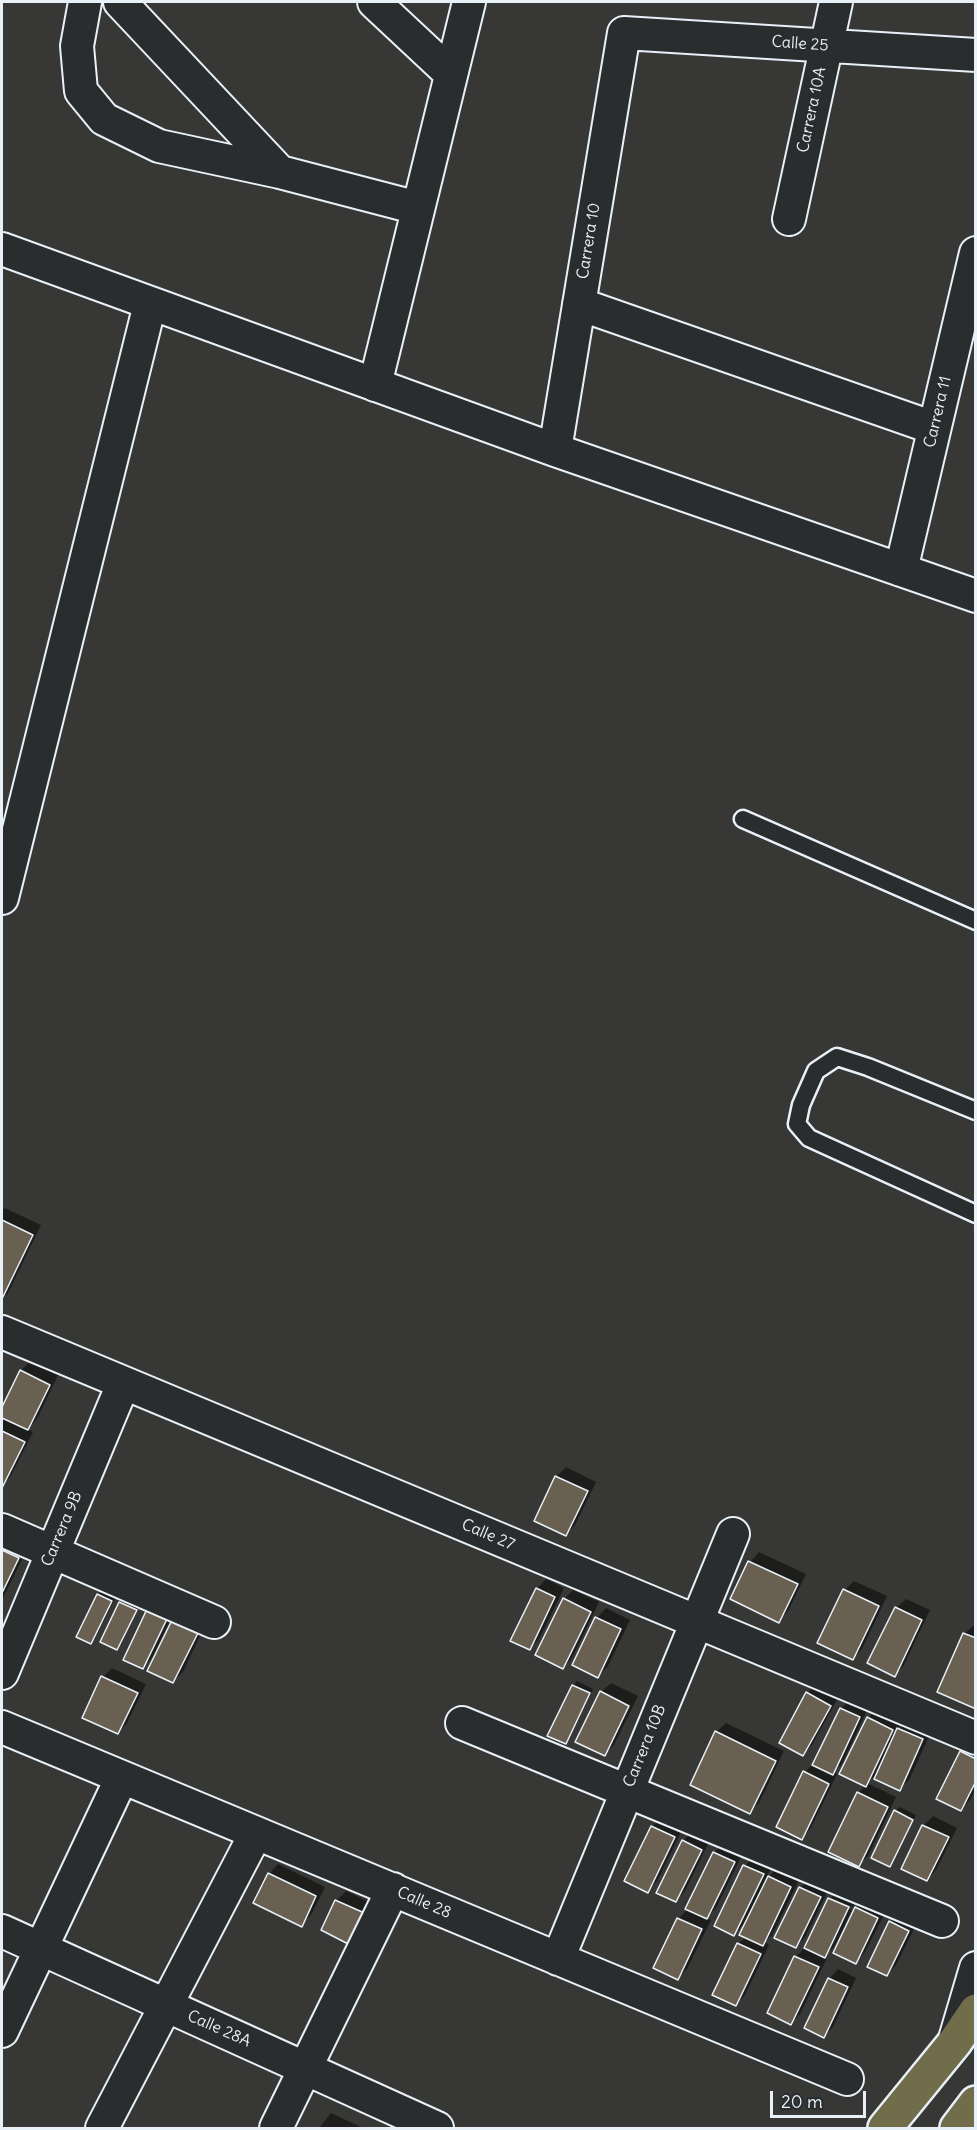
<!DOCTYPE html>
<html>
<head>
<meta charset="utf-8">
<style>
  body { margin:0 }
  #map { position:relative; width:977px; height:2130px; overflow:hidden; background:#373735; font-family:Delius,sans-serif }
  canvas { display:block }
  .frame { position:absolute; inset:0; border:3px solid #e8f1f8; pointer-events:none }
  .scale { position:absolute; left:770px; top:2091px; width:96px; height:27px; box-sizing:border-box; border:3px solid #e8f1f8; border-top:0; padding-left:8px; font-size:18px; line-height:21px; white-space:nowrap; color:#e8f1f8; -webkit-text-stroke:4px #2a2d2e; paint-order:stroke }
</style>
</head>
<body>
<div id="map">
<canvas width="977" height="2130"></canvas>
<div class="frame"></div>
<div class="scale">20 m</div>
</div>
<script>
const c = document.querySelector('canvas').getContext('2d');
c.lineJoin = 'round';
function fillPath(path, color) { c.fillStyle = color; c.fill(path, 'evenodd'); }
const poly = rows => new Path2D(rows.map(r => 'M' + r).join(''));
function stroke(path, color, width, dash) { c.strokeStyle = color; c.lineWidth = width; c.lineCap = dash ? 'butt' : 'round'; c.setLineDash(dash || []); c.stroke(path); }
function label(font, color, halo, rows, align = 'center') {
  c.font = font + ' Delius,sans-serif'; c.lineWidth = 4.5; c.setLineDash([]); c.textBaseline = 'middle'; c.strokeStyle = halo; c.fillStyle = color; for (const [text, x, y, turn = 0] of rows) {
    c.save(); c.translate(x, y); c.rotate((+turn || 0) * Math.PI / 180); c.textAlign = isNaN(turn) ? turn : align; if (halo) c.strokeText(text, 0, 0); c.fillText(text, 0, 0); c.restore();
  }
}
const shadow = poly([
  [5,1208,41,1225,8,1293,2,1300,2,1211],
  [30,1361,58,1375,37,1419,27,1429,33,1432,11,1476,2,1486,2,1411,21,1371],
  [566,1467,596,1482,575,1525,565,1535,556,1477],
  [2,1537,27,1549,2,1600],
  [759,1552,806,1574,788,1611,778,1621,732,1599,750,1562],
  [546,1579,564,1588,539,1639,530,1648,537,1589],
  [854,1581,887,1596,862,1649,853,1658,845,1590],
  [573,1590,599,1602,572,1658,563,1668,564,1599],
  [102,1591,116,1597,95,1638,91,1642,98,1595],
  [124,1598,140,1605,121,1644,117,1648,120,1603],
  [906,1599,930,1610,904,1665,895,1675,896,1608],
  [606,1608,630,1620,608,1666,598,1676,574,1664,597,1618],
  [175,1609,152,1658,142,1667,148,1610],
  [173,1621,206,1623,183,1672,173,1681],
  [974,1625,976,1625,976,1707,964,1634],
  [112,1668,146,1684,127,1723,117,1733,103,1677],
  [577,1681,593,1689,570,1738,565,1743,573,1686],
  [611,1683,638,1696,614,1745,605,1754,601,1692],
  [817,1684,839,1696,812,1745,803,1754,807,1693],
  [850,1699,868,1708,842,1764,833,1772,837,1774,811,1828,802,1838,805,1772,815,1762,841,1709],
  [877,1709,902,1720,898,1730,908,1719,932,1730,909,1780,900,1789,879,1772,867,1783,896,1797,868,1856,858,1865,858,1793,866,1785,868,1718],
  [726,1723,784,1751,759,1803,749,1812,716,1732],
  [970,1743,976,1745,976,1788,970,1800,961,1809,961,1752],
  [900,1807,916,1815,894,1860,890,1865,895,1811],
  [933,1816,957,1828,936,1870,927,1880,923,1826],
  [661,1817,683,1828,657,1881,648,1891,652,1827],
  [692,1832,710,1840,685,1891,676,1900,683,1841],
  [723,1844,743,1853,716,1908,706,1918,711,1920,687,1969,678,1978,678,1919,689,1908,714,1853],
  [754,1856,772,1865,765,1881,778,1867,800,1878,772,1935,765,1942,769,1945,745,1995,735,2005,714,1994,739,1943,746,1937,747,1921,734,1934,745,1866],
  [278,1864,325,1887,311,1915,301,1925,269,1874],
  [809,1879,829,1888,805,1937,796,1947,800,1888],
  [839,1889,857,1898,853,1907,831,1898,831,1901,852,1910,834,1947,824,1956,827,1958,800,2014,791,2023,769,2012,796,1957,805,1947,830,1899],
  [346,1891,377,1906,363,1935,323,1930,337,1900],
  [866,1899,887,1909,865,1952,856,1962,856,1908],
  [900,1912,918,1921,896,1965,887,1975,869,1966,890,1922],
  [838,1969,856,1978,833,2027,824,2036,829,1979],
  [331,2113,363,2128,319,2128]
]);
const building = poly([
  [2,1220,33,1235,2,1299,2,1220],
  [20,1370,50,1385,28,1430,2,1418,2,1407,20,1370],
  [2,1431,25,1442,2,1488,2,1431],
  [555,1476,588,1491,566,1536,534,1521,555,1476],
  [2,1550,19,1558,2,1593,2,1550],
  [748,1561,798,1584,779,1623,730,1599,748,1561],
  [536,1588,555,1597,530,1650,510,1641,536,1588],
  [843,1589,879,1606,853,1660,817,1643,843,1589],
  [97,1594,112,1601,91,1644,76,1637,97,1594],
  [563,1598,591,1612,563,1669,535,1655,563,1598],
  [119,1602,137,1610,117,1650,100,1642,119,1602],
  [895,1607,922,1620,895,1677,867,1663,895,1607],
  [147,1609,167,1619,143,1669,123,1660,147,1609],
  [595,1617,621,1629,598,1678,572,1665,595,1617],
  [172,1620,198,1633,173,1683,147,1671,172,1620],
  [963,1633,976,1638,976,1709,937,1692,963,1633],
  [101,1676,138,1693,118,1734,82,1718,101,1676],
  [572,1685,590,1693,566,1744,547,1736,572,1685],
  [600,1691,629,1706,605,1756,575,1742,600,1691],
  [806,1692,831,1706,803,1756,779,1743,806,1692],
  [840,1708,860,1717,833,1775,812,1765,840,1708],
  [867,1717,893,1730,866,1787,839,1774,867,1717],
  [897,1728,923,1739,900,1791,874,1779,897,1728],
  [715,1731,776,1761,750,1814,690,1785,715,1731],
  [960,1751,976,1759,976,1781,961,1811,936,1799,960,1751],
  [803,1771,829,1784,802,1840,776,1827,803,1771],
  [857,1792,888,1807,859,1867,828,1852,857,1792],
  [894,1810,913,1820,890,1867,871,1858,894,1810],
  [922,1825,949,1837,927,1881,901,1869,922,1825],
  [651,1826,675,1837,648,1893,624,1881,651,1826],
  [682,1840,702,1850,676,1902,656,1893,682,1840],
  [713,1852,735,1862,707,1919,685,1909,713,1852],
  [743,1865,764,1874,734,1936,714,1926,743,1865],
  [268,1873,316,1896,302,1927,253,1903,268,1873],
  [768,1876,791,1887,763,1946,739,1935,768,1876],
  [799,1887,821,1897,796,1948,774,1938,799,1887],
  [828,1898,849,1907,825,1958,804,1948,828,1898],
  [335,1900,369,1915,354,1947,321,1930,335,1900],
  [855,1907,878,1918,856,1964,833,1953,855,1907],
  [677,1918,702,1929,678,1980,653,1968,677,1918],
  [889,1921,909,1931,887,1976,867,1967,889,1921],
  [737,1943,761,1954,736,2006,712,1995,737,1943],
  [794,1956,819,1967,791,2025,767,2013,794,1956],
  [828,1978,848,1987,824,2038,804,2028,828,1978]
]);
const service = poly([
  [743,819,976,921],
  [976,1111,868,1067,837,1057,816,1071,801,1105,797,1124,809,1138,976,1214]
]);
const minor = poly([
  [85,2,77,46,81,91,104,119,159,146,280,172,418,208],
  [120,2,280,172],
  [374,2,451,74],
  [789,219,836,2],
  [2,249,555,450,976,596],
  [579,304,934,428],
  [375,385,469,2],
  [555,450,624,33,976,55],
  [901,570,976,253],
  [2,898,150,304],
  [2,1332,976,1738],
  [2,1530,214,1622],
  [2,1673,123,1384],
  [462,1723,942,1921],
  [2,1727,847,2079],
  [2,1931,437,2128],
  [558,1959,733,1534],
  [2,2031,122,1777],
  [955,2039,976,1968],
  [102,2128,256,1833],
  [276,2128,393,1889]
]);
const primary = poly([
  [885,2128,955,2042,976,2011],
  [957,2128,976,2103]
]);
const streetNames = [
  ["Calle 25",800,44,4],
  ["Carrera 10A",812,110,-78],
  ["Carrera 10",589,241,-81],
  ["Carrera 11",938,412,-77],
  ["Carrera 9B",62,1529,-67],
  ["Calle 27",488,1535,23],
  ["Carrera 10B",645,1746,-68],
  ["Calle 28",424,1903,23],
  ["Calle 28A",219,2029,24]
];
fillPath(shadow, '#0007');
fillPath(building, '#6a6051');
stroke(building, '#e8f1f8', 1.5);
stroke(service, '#e8f1f8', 21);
stroke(minor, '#e8f1f8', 36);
stroke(primary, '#e8f1f8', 38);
stroke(service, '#2a2d2e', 16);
stroke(minor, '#2a2d2e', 32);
stroke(primary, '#716d4b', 33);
label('16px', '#e8f1f8', '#2a2d2e', streetNames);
</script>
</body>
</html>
